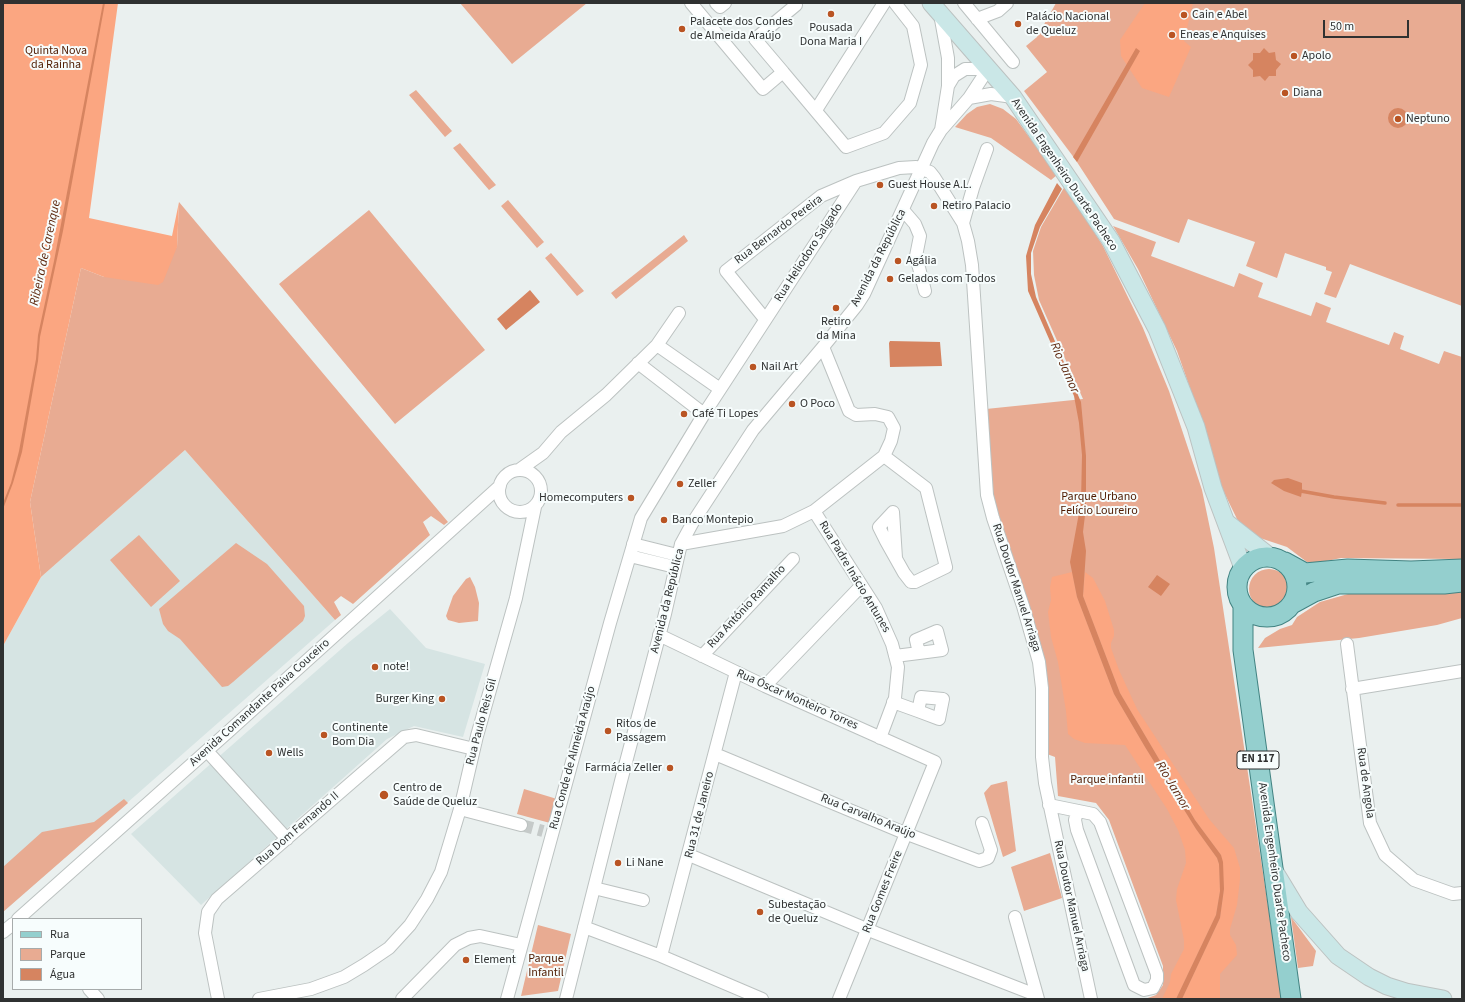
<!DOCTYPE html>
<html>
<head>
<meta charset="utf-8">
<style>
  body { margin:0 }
  #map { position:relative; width:1465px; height:1002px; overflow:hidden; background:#eaf0ef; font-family:"Source Sans 3",sans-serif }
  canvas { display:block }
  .frame { position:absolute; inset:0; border:4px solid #2f3131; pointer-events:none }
  .legend { position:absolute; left:12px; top:918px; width:130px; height:72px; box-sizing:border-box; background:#f7fdfd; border:1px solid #a7abab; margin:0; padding:5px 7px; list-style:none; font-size:12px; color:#2f3131 }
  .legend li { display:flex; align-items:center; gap:8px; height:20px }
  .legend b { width:20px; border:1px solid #a7abab }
  .scale { position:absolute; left:1323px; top:20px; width:86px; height:18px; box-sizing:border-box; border:2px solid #2f3131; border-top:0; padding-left:5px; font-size:12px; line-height:14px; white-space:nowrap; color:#2f3131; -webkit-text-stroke:3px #f7fdfd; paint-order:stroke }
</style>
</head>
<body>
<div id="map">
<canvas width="1465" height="1002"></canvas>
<div class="frame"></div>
<ul class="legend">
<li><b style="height:5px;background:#94cfce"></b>Rua</li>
<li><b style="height:11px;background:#e8ab92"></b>Parque</li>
<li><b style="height:11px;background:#d68460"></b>Água</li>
</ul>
<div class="scale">50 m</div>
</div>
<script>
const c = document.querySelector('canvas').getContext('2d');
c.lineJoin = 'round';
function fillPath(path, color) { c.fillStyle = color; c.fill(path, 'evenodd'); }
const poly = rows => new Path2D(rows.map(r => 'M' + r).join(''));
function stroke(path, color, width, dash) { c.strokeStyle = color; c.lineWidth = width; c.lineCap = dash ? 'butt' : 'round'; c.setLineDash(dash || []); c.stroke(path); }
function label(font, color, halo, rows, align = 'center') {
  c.font = font + ' "Source Sans 3",sans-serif'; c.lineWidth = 4; c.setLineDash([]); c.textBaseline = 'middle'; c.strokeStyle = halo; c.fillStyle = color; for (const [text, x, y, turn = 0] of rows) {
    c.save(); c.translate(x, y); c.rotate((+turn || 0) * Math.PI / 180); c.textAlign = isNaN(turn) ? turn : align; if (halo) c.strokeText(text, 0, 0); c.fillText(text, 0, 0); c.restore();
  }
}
const built = poly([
  [185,450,335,620,3,912,3,646,41,577],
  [390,609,426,648,485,664,463,737,414,726,387,739,201,905,131,834,348,643]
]);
const green = poly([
  [460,3,587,3,512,64],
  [1056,3,1462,3,1462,306,1350,264,1336,298,1324,294,1332,272,1326,270,1326,267,1285,253,1277,278,1246,266,1255,242,1188,219,1179,243,1114,219,1075,159,1024,91,1047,72,1026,46,1037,37],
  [416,90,452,131,445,137,409,95],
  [990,104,1003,109,1016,119,1057,175,1051,180,991,138,955,127,967,114,977,107],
  [460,143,496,185,489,190,453,148],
  [1065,186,1103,246,1143,328,1169,391,1202,490,1214,548,1282,999,1145,999,1156,995,1163,985,1163,966,1109,820,1096,803,1058,796,1055,757,1047,754,1046,674,997,521,991,482,986,409,1083,399,1039,300,1034,275,1033,251,1041,227],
  [508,200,544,242,537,248,501,206],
  [179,202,448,522,444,525,431,516,423,522,430,535,353,604,341,596,334,602,341,615,335,620,185,450,41,577,30,502,81,268,104,277,177,247],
  [369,210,485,350,395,424,279,284],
  [1113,226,1156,242,1151,256,1234,287,1239,273,1263,283,1258,297,1311,316,1316,302,1331,308,1326,322,1389,345,1394,332,1404,336,1400,349,1439,364,1444,351,1462,357,1462,559,1341,558,1317,563,1307,562,1287,547,1257,537,1246,528,1237,519,1219,482,1210,445,1177,351,1138,269],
  [684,235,688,241,616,299,611,293],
  [551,253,584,291,577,296,545,258],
  [139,535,180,581,151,607,110,560],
  [236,543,267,564,304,606,305,616,303,621,233,682,228,686,222,687,180,639,168,631,163,624,159,609],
  '1249 589a20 20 0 1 1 40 0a20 20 0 1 1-40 0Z',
  [470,577,475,587,479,603,478,621,459,623,448,620,446,616,453,596,466,579],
  [1355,592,1433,594,1462,592,1462,618,1437,625,1359,638,1258,648,1265,638,1280,629,1292,625,1297,617,1320,602],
  [1007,781,1016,851,1003,857,984,793,991,785],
  [524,789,557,799,550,823,517,814],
  [124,799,128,803,3,912,3,867,42,832,94,822],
  [1050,853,1062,898,1024,911,1011,867],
  [1291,917,1316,951,1313,966,1298,968],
  [538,925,571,934,558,991,521,996]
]);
const forest = poly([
  [3,3,118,3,89,218,172,236,179,202,177,247,163,282,158,285,104,277,81,268,30,502,41,577,3,646],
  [1145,3,1193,3,1184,41,1191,47,1169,97,1142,88,1121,56,1120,40],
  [1072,572,1077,597,1114,694,1145,747,1196,829,1217,858,1219,864,1220,891,1216,915,1176,999,1162,999,1170,982,1171,974,1184,949,1184,940,1176,900,1177,889,1186,863,1185,850,1178,830,1167,809,1125,745,1085,743,1074,739,1068,734,1066,711,1058,662,1051,637,1048,612,1051,600,1050,587,1052,577],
  [1085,572,1093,578,1105,601,1114,630,1114,636,1111,643,1111,648,1119,670,1137,709,1209,819,1234,848,1240,868,1240,879,1237,905,1230,929,1230,935,1236,945,1237,955,1220,974,1220,999,1182,999,1220,918,1224,889,1221,855,1195,820,1120,693,1083,596]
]);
const water = poly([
  [103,3,105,3,63,231,40,337,38,361,22,452,13,483,3,509,3,503,11,483,19,451,36,359,38,335,54,261],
  [1136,48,1140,51,1077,162,1073,157],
  [1264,48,1269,53,1275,52,1276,60,1281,64,1276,70,1276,76,1269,76,1265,81,1260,76,1253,77,1253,70,1248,65,1253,60,1253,53,1260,53],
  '1388 118a10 10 0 1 1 20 0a10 10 0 1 1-20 0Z',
  [1057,183,1062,189,1040,227,1031,253,1031,274,1036,297,1081,402,1086,456,1086,507,1083,532,1086,551,1083,596,1120,693,1195,820,1221,855,1223,862,1224,889,1220,918,1182,999,1176,999,1216,915,1220,891,1219,864,1217,858,1196,829,1145,747,1114,694,1077,597,1070,562,1081,502,1082,455,1079,423,1074,396,1028,291,1026,256,1035,225],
  [530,290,540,302,506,330,497,319],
  [890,341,940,342,942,366,890,367,889,343],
  [1288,478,1302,483,1302,490,1296,489,1302,491,1301,497,1284,491,1271,483,1274,480],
  [1157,575,1170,584,1161,596,1148,587]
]);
const stream = poly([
  [1295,490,1334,497,1385,503],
  [1398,505,1462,505]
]);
const streetTunnel = poly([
  [521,825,543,831]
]);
const street = poly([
  [691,3,763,89,783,72,846,147,884,133,910,103,921,65,913,26,895,3],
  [716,3,720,7,725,3],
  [964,3,1013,62],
  [977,19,998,11,1007,3],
  [783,72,755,39,796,5,794,3],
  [969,98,991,94,1013,97],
  [816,110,884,3],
  [942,129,969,98,988,69,965,69,954,76,948,86],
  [903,210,915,224,920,236,916,256,925,291],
  [963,223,973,188,987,149],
  [765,319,726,271,821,196,856,181,899,168,916,167,930,172,934,177,963,223,968,241,972,265,987,495,993,518,1023,606,1039,662,1042,688,1042,757,1045,783,1091,999],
  [657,345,720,389],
  [638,363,704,414],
  [884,456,926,488,946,567,915,582,911,582,904,573,886,541,879,527,893,512,896,558],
  '499 491a21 21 0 1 1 42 0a21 21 0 1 1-42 0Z',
  [519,470,543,453,561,432,606,395,657,345,679,313],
  [814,511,876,608,892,644,898,667,895,698,880,738],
  [633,544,677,555],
  [681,544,783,526,814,511,884,456,891,441,894,428,888,417,875,414,856,415,849,411,823,347],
  [630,556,675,567],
  [659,635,765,686,935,762,839,999],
  [1347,644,1370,823,1385,855,1414,880,1453,894,1462,893],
  [702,656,793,559],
  [895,656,919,653,942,650,937,631,916,640,919,653],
  [765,686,861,586],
  [1352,689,1462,671],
  [893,702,918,711,939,719,943,699,921,697,918,711],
  [207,751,287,839],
  [715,754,907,834,979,861,988,858,991,850,982,823],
  [1049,805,1093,814,1100,822,1157,974,1157,980,1153,988,1144,990,1134,985,1077,830,1075,820,1077,811],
  [460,809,521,825],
  [689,855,876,933,1036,995],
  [594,888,643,900],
  [1015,917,1038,999],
  [18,919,229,731,500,486],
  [584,927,661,956,762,999],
  [3,932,13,924],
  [661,956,736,672],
  [89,989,98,999],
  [218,999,205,933,208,912,217,899,404,737,416,735,474,749],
  [259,999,311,989,344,977,364,965,389,948,410,925,427,899,441,872,460,809,477,736,516,598,535,507],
  [402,999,455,945,469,938,480,936,521,945],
  [507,999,610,623,641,518,704,414,856,181],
  [566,999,621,781,665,614,681,544,693,522,753,430,823,347,857,305,864,294,933,143,941,130,948,86,948,58,940,14]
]);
const secondary = poly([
  [931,3,1013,97,1111,241,1157,329,1196,427,1213,488,1243,568],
  [1227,523,1269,556],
  [1273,869,1299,912,1338,956,1369,977,1387,986,1406,992,1443,999]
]);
const primary = poly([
  '1237 587a30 30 0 1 1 60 0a30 30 0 1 1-60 0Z',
  [1285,562,1305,573,1348,569,1411,571,1462,569],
  [1292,604,1314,592,1338,584,1444,584,1462,582],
  [1243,605,1243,650,1291,999]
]);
const markers = [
  [831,14,4,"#b95423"],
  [1184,15,4,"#b95423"],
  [1018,24,4,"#b95423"],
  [682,29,4,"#b95423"],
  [1172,35,4,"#b95423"],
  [1294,56,4,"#b95423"],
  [1285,93,4,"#b95423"],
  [1398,119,4,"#b95423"],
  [880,185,4,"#b95423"],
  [934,206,4,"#b95423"],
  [898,261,4,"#b95423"],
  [890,279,4,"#b95423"],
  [836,308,4,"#b95423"],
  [753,367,4,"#b95423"],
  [792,404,4,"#b95423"],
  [684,414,4,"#b95423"],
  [680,484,4,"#b95423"],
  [631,498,4,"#b95423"],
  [664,520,4,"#b95423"],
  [375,667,4,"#b95423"],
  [442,699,4,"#b95423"],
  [608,731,4,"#b95423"],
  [324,735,4,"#b95423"],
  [269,753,4,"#b95423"],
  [670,768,4,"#b95423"],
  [384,795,5,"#b95423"],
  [618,863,4,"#b95423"],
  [760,912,4,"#b95423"],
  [466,960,4,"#b95423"]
];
const shields = [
  [1258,760,42]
];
const shieldNames = [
  ["EN 117",1258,760]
];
const poiNames = [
  ["Cain e Abel",1192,15],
  ["Palácio Nacional",1026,17],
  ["de Queluz",1026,31],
  ["Palacete dos Condes",690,22],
  ["de Almeida Araújo",690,36],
  ["Pousada",831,28,"center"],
  ["Dona Maria I",831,42,"center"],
  ["Eneas e Anquises",1180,35],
  ["Apolo",1302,56],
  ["Diana",1293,93],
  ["Neptuno",1406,119],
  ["Guest House A.L.",888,185],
  ["Retiro Palacio",942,206],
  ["Agália",906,261],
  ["Gelados com Todos",898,279],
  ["Retiro",836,322,"center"],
  ["da Mina",836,336,"center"],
  ["Nail Art",761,367],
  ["O Poco",800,404],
  ["Café Ti Lopes",692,414],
  ["Zeller",688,484],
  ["Homecomputers",623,498,"right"],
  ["Banco Montepio",672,520],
  ["note!",383,667],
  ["Burger King",434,699,"right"],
  ["Ritos de",616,724],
  ["Passagem",616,738],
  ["Continente",332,728],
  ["Bom Dia",332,742],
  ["Wells",277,753],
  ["Farmácia Zeller",662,768,"right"],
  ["Centro de",393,788],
  ["Saúde de Queluz",393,802],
  ["Li Nane",626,863],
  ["Subestação",768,905],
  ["de Queluz",768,919],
  ["Element",474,960]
];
const parkNames = [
  ["Quinta Nova",56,51],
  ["da Rainha",56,65],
  ["Parque Urbano",1099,497],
  ["Felício Loureiro",1099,511],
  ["Parque infantil",1107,780],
  ["Parque",546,959],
  ["Infantil",546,973]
];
const streetNames = [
  ["Avenida Engenheiro Duarte Pacheco",1064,175,56],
  ["Rua Bernardo Pereira",779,230,-37],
  ["Rua Heliodoro Salgado",809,253,-57],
  ["Avenida da República",879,258,-63],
  ["Rua Padre Inácio Antunes",854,577,59],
  ["Rua Doutor Manuel Arriaga",1016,588,72],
  ["Avenida da República",668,601,-76],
  ["Rua António Ramalho",747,607,-47],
  ["Rua Óscar Monteiro Torres",797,700,24],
  ["Avenida Comandante Paiva Couceiro",260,703,-42],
  ["Rua Paulo Reis Gil",482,722,-75],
  ["Rua Conde de Almeida Araújo",573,758,-75],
  ["Rua de Angola",1365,783,82],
  ["Rua 31 de Janeiro",700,815,-76],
  ["Rua Carvalho Araújo",868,817,22],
  ["Rua Dom Fernando II",298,829,-41],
  ["Avenida Engenheiro Duarte Pacheco",1274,872,82],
  ["Rua Gomes Freire",883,892,-68],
  ["Rua Doutor Manuel Arriaga",1071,906,78]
];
const waterNames = [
  ["Ribeira de Carenque",46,253,-78],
  ["Rio Jamor",1064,368,66],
  ["Rio Jamor",1172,786,59]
];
fillPath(built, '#d6e4e3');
fillPath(green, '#e8ab92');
fillPath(forest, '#fba681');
fillPath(water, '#d68460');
stroke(stream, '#d68460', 3.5);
stroke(streetTunnel, '#c5cac9', 12, [12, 6]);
stroke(street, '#bcc2c1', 14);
stroke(secondary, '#bcc2c1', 19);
stroke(primary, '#428382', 21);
stroke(street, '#fff', 12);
stroke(secondary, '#cae7e7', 17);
stroke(primary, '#94cfce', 19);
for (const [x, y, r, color] of markers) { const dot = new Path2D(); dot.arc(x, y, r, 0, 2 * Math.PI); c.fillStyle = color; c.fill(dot); stroke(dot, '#f7fdfd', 1.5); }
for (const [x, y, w] of shields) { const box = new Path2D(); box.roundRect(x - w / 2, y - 9, w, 18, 3); c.fillStyle = '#f7fdfd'; c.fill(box); stroke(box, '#2f3131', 1); }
label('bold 11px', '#2f3131', null, shieldNames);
label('12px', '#2f3131', '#f7fdfd', poiNames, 'left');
label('12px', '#4f1b01', '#f7fdfd', parkNames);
label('12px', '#2f3131', '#f7fdfd', streetNames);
label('italic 13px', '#5e2910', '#f7fdfd', waterNames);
</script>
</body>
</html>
